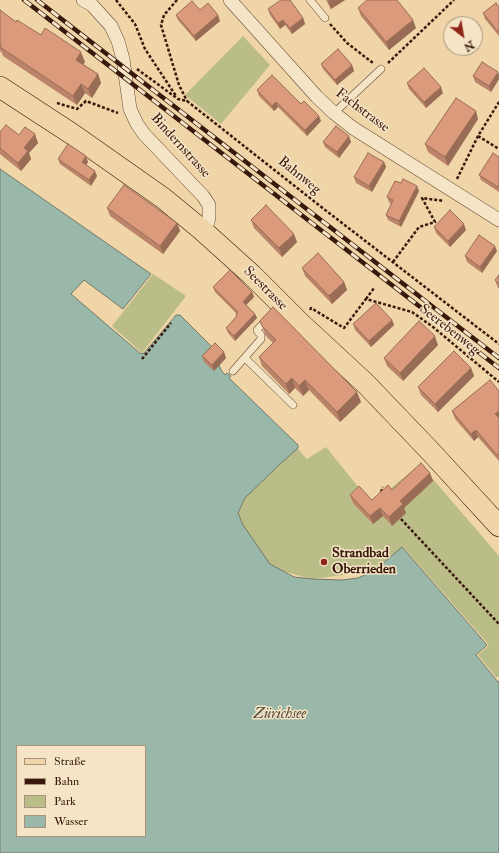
<!DOCTYPE html>
<html>
<head>
<meta charset="utf-8">
<style>
  body { margin:0 }
  #map { position:relative; width:499px; height:853px; overflow:hidden; background:#efd5a7; font-family:"IM FELL Double Pica",serif }
  canvas { display:block }
  .legend { position:absolute; left:16px; top:745px; width:130px; height:92px; box-sizing:border-box; background:#f5e4c6; border:1px solid #a9937c; margin:0; padding:5px 7px; list-style:none; font-size:12px; color:#38190c }
  .legend li { display:flex; align-items:center; gap:8px; height:20px }
  .legend b { width:20px; border:1px solid #a9937c }
  .north { position:absolute; left:443px; top:16px; width:40px; height:40px; box-sizing:border-box; background:#f5e4c6; border:1px solid #a9937c; border-radius:50%; rotate:149deg; font-size:11px; font-weight:700; line-height:16px; text-align:center; color:#38190c }
  .north::after { content:''; display:block; margin:auto; width:14px; height:18px; background:#8f2418; clip-path:polygon(50% 0,100% 100%,50% 72%,0 100%) }
</style>
</head>
<body>
<div id="map">
<canvas width="499" height="853"></canvas>
<ul class="legend">
<li><b style="height:5px;background:#efd5a7"></b>Straße</li>
<li><b style="height:5px;background:#38190c"></b>Bahn</li>
<li><b style="height:11px;background:#babd87"></b>Park</li>
<li><b style="height:11px;background:#9ab8a9"></b>Wasser</li>
</ul>
<div class="north">N</div>
</div>
<script>
const c = document.querySelector('canvas').getContext('2d');
c.lineJoin = 'round';
function fillPath(path, color) { c.fillStyle = color; c.fill(path, 'evenodd'); }
const poly = rows => new Path2D(rows.map(r => 'M' + r).join(''));
function stroke(path, color, width, dash) { c.strokeStyle = color; c.lineWidth = width; c.lineCap = dash ? 'butt' : 'round'; c.setLineDash(dash || []); c.stroke(path); }
function label(font, color, halo, rows, align = 'center') {
  c.font = font + ' "IM FELL Double Pica",serif'; c.lineWidth = 3; c.setLineDash([]); c.textBaseline = 'middle'; c.strokeStyle = halo; c.fillStyle = color; for (const [text, x, y, turn = 0] of rows) {
    c.save(); c.translate(x, y); c.rotate((+turn || 0) * Math.PI / 180); c.textAlign = isNaN(turn) ? turn : align; if (halo) c.strokeText(text, 0, 0); c.fillText(text, 0, 0); c.restore();
  }
}
const green = poly([
  [243,36,270,65,221,124,185,95],
  [153,274,186,296,142,353,112,326],
  [295,446,307,459,326,447,372,504,420,464,499,556,499,677,496,677,478,655,489,645,403,547,374,571,312,579,267,567,230,511]
]);
const water = poly([
  [0,169,151,274,123,309,84,280,71,294,141,354,144,353,176,315,180,315,212,347,221,370,225,375,227,373,231,376,229,378,298,445,298,448,279,465,245,498,238,513,243,525,270,564,294,577,312,579,342,580,358,578,374,571,402,547,487,645,476,655,498,682,499,681,499,853,0,853,0,169],
  [17,746,145,746,145,836,17,836,17,746]
]);
const path = poly([
  [116,0,135,24,145,49,176,96],
  [177,0,164,15,161,25,179,85,187,101],
  [330,24,347,43,373,63],
  [388,63,454,0],
  [137,69,178,99,187,101,320,206,499,344],
  [57,103,77,109,86,101,118,113],
  [478,136,499,149],
  [457,179,478,136,499,102],
  [393,262,419,227,435,222,422,198,444,201],
  [366,299,374,288],
  [310,310,311,308,344,328,366,299,412,312,433,327,499,382],
  [142,359,171,323],
  [381,492,383,487],
  [401,519,498,623,499,623]
]);
const service = poly([
  [310,0,325,18],
  [334,113,381,69],
  [245,358,293,405],
  [233,371,261,339,261,335,258,332,257,330,267,319]
]);
const minor = poly([
  [83,0,92,5,101,15,111,26,118,41,123,59,130,109,137,124,144,134,203,196,209,205,209,217,208,222,202,230],
  [230,0,317,97,334,113,353,128,499,220]
]);
const primary = poly([
  [0,87,72,134,163,198,202,230,252,275,300,323,366,384,431,452,499,526]
]);
const rail = poly([
  [24,0,499,368],
  [37,0,499,358]
]);
const wall = poly([
  [326,0,345,0,331,9],
  [499,7,499,36,485,19,483,13],
  [358,8,416,28,389,50,361,16],
  [268,9,303,18,305,24,292,34,285,25,280,29,270,15],
  [0,10,16,22,41,35,85,62,83,64,98,74,101,83,92,98,85,93,77,105,3,56,2,53,0,51],
  [200,10,220,21,196,41,178,20,176,15],
  [321,64,352,65,354,71,337,85,323,69],
  [499,75,499,79,491,92,475,82,473,76],
  [407,83,443,93,426,108,409,89],
  [257,90,301,104,321,121,307,136,278,107,274,111,259,96],
  [478,119,448,166,428,152,425,144],
  [0,132,19,135,38,143,29,153,31,159,21,171,0,154],
  [323,142,351,142,339,158,325,147],
  [499,157,499,192,481,180,479,175],
  [58,159,88,162,86,165,97,176,91,186,60,164],
  [384,162,386,167,372,192,356,183,354,177],
  [419,191,401,227,388,220,386,215,391,204,389,202,387,197],
  [107,208,177,223,180,231,163,254,110,216],
  [251,220,297,242,282,257,254,228],
  [434,227,466,230,450,247,436,233],
  [497,251,482,273,467,262,465,256],
  [302,268,344,282,347,290,332,304,305,276],
  [499,275,499,289,498,288,495,280],
  [213,287,252,292,254,297,246,305,255,314,257,318,235,341,228,333,226,328,237,317,236,314,237,314,215,292],
  [392,320,394,325,371,347,355,330,353,324],
  [260,321,361,402,340,422,309,390,303,396,295,388,289,394,262,366,259,357,273,343,266,336],
  [438,345,403,381,387,366,384,358],
  [224,352,226,358,214,371,204,362,202,356],
  [471,368,474,376,438,412,421,395,418,387],
  [499,391,499,461,478,437,474,441,455,419,452,411],
  [430,473,433,481,404,508,406,513,392,526,383,516,373,524,353,503,350,495,372,500]
]);
const shadedWall = poly([
  [330,0,345,0,331,9,328,1],
  [218,15,220,21,196,41,194,36],
  [303,18,305,24,292,34,290,28],
  [283,20,285,25,280,29,278,23],
  [413,20,416,28,389,50,386,42],
  [81,52,85,62,80,69,76,60],
  [352,65,354,71,337,85,335,80],
  [498,72,499,75,499,79,491,92,489,86],
  [98,74,101,83,92,98,88,89],
  [81,84,85,93,77,105,73,96],
  [441,87,443,93,426,108,424,102],
  [276,102,278,107,274,111,272,106],
  [476,111,478,119,448,166,445,157],
  [319,116,321,121,307,136,305,130],
  [35,134,38,143,29,153,31,159,21,171,18,163,24,148],
  [349,136,351,142,339,158,337,152],
  [86,156,88,162,84,168,82,162],
  [384,162,386,167,372,192,369,186],
  [95,171,97,176,91,186,89,180],
  [417,186,419,191,401,227,399,221],
  [177,223,180,231,163,254,160,246],
  [464,224,466,230,450,247,448,241],
  [294,234,297,242,282,257,279,248],
  [495,246,497,251,482,273,480,267],
  [344,282,347,290,332,304,329,296],
  [252,292,254,297,244,307,243,302],
  [255,314,257,318,235,341,234,336],
  [392,320,394,325,371,347,369,341],
  [435,336,438,345,403,381,400,373],
  [224,352,226,358,214,371,212,365],
  [471,368,474,376,438,412,435,404],
  [292,378,295,388,289,394,286,384],
  [305,380,309,390,303,396,299,386],
  [357,392,361,402,340,422,337,412],
  [499,411,499,420,495,414],
  [476,430,478,437,474,441,471,434],
  [430,473,433,481,404,508,406,513,392,526,389,517,400,501],
  [380,508,383,516,373,524,370,516]
]);
const building = poly([
  [281,0,290,0,303,18,290,28,283,20,278,23,268,9,281,0],
  [367,0,397,0,413,20,386,42,358,8,367,0],
  [192,1,200,10,208,3,218,15,194,36,176,15,192,1],
  [496,3,499,7,499,31,498,32,483,13,496,3],
  [0,10,16,22,17,20,41,35,45,28,81,52,76,60,98,74,88,89,81,84,73,96,0,47,1,45,0,45,0,10],
  [338,49,352,65,335,80,321,64,338,49],
  [482,62,498,72,489,86,473,76,482,62],
  [424,68,441,87,424,102,407,83,424,68],
  [272,75,301,104,304,101,319,116,305,130,276,102,272,106,257,90,272,75],
  [456,98,476,111,445,157,425,144,456,98],
  [6,125,19,135,25,127,35,134,24,148,28,151,18,163,0,148,0,132,6,125],
  [336,126,349,136,337,152,323,142,336,126],
  [68,144,86,156,82,162,95,171,89,180,58,159,68,144],
  [368,153,384,162,369,186,354,177,368,153],
  [493,153,499,157,499,185,498,187,479,175,493,153],
  [403,179,417,186,399,221,386,215,393,200,387,197,395,181,401,183,403,179],
  [124,185,177,223,160,246,107,208,124,185],
  [266,205,294,234,279,248,251,220,266,205],
  [450,210,464,224,448,241,434,227,450,210],
  [479,235,495,246,480,267,465,256,479,235],
  [318,253,344,282,329,296,302,268,318,253],
  [230,270,252,292,243,302,255,314,234,336,226,328,237,316,236,314,238,312,213,287,230,270],
  [499,275,499,284,495,280,499,275],
  [376,303,392,320,369,341,353,324,376,303],
  [273,307,357,392,337,412,305,380,299,386,292,378,286,384,259,357,276,340,262,326,260,321,273,307],
  [419,321,435,336,400,373,384,358,419,321],
  [215,343,224,352,212,365,202,356,215,343],
  [454,351,471,368,435,404,418,387,454,351],
  [490,380,499,391,499,411,495,414,499,418,499,454,497,455,476,430,471,434,452,411,490,380],
  [421,463,430,473,400,501,403,504,389,517,380,508,370,516,350,495,359,486,372,500,388,485,392,490,421,463]
]);
const markers = [
  [324,562,4,"#8f2418"]
];
const streetNames = [
  ["Fachstrasse",362,111,37],
  ["Bindernstrasse",180,146,48],
  ["Bahnweg",299,176,39],
  ["Seestrasse",265,289,45],
  ["Seerebenweg",449,330,38]
];
const poiNames = [
  ["Strandbad",332,554],
  ["Oberrieden",332,570]
];
const waterNames = [
  ["Zürichsee",280,715]
];
fillPath(green, '#babd87');
fillPath(water, '#9ab8a9');
stroke(water, '#73786a', 1);
stroke(service, '#664833', 8);
stroke(minor, '#664833', 14);
stroke(primary, '#38190c', 22);
stroke(path, '#38190c', 2.5, [3, 2]);
stroke(service, '#f5e4c6', 7);
stroke(minor, '#f5e4c6', 13);
stroke(primary, '#efd5a7', 21);
stroke(rail, '#38190c', 4.5);
stroke(rail, '#f5e4c6', 3, [9]);
fillPath(wall, '#bb846a');
fillPath(shadedWall, '#996c56');
fillPath(building, '#da9a7b');
stroke(building, '#996c56', 1);
for (const [x, y, r, color] of markers) { const dot = new Path2D(); dot.arc(x, y, r, 0, 2 * Math.PI); c.fillStyle = color; c.fill(dot); stroke(dot, '#f5e4c6', 1.5); }
label('14px', '#38190c', '#f5e4c6', streetNames);
label('bold 14px', '#38190c', '#f5e4c6', poiNames, 'left');
label('italic 15px', '#55493b', '#f5e4c6', waterNames);
</script>
</body>
</html>
